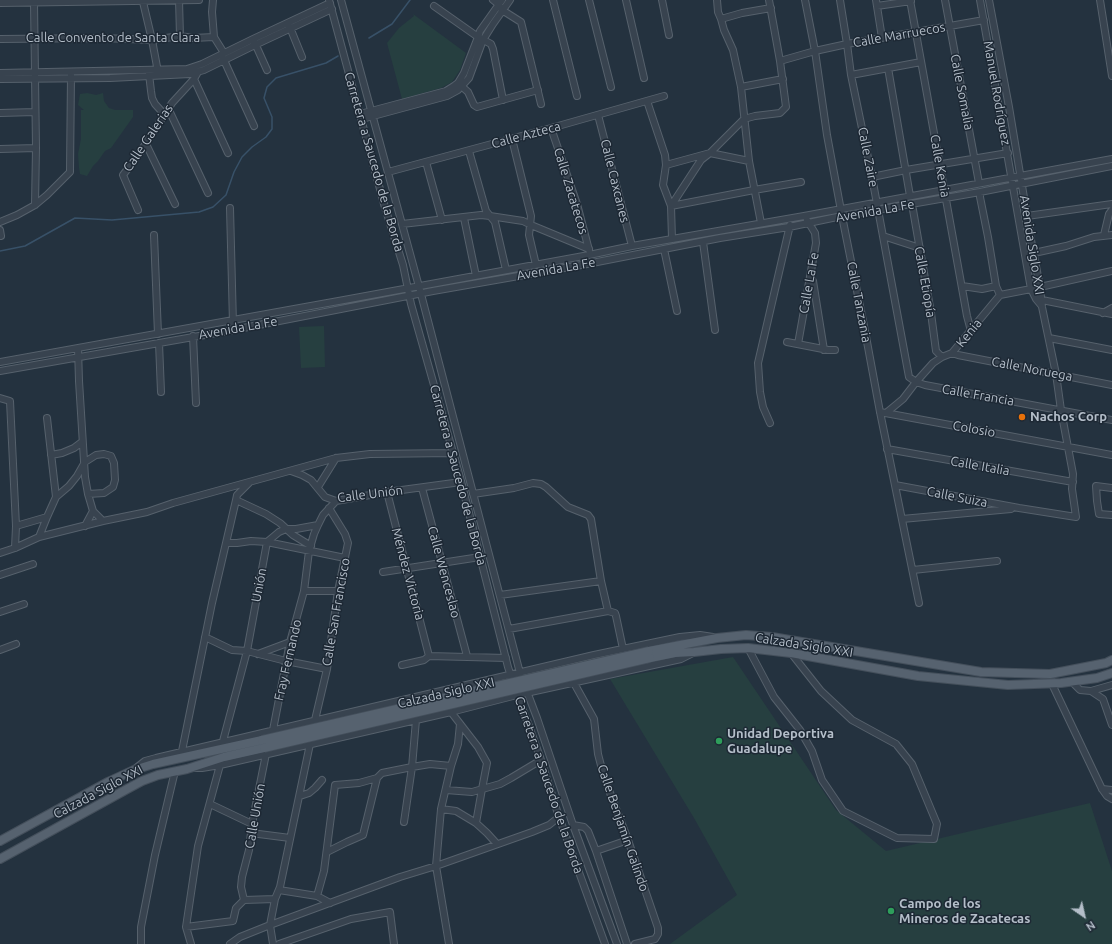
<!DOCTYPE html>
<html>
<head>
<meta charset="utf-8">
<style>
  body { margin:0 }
  #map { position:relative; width:1112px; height:944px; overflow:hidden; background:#24323f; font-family:Ubuntu,sans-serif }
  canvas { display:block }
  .north { position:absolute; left:1064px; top:896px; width:40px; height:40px; -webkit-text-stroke:3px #1d2834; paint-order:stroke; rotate:146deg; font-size:11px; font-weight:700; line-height:16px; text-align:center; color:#b4bec9 }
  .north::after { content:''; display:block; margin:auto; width:14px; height:18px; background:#b4bec9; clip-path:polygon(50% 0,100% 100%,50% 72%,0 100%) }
</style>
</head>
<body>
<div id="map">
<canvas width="1112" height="944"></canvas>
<div class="north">N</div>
</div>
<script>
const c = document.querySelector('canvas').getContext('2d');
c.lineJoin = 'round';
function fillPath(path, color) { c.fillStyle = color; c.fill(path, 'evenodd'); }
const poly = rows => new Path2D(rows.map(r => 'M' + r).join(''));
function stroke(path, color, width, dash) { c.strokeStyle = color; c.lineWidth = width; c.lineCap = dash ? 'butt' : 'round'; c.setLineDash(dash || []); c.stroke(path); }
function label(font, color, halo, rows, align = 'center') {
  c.font = font + ' Ubuntu,sans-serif'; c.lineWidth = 3; c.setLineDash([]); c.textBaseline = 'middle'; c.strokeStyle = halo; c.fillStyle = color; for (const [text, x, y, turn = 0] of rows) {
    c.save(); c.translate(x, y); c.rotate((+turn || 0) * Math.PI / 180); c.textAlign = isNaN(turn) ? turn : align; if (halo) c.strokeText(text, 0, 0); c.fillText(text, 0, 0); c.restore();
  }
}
const green = poly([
  [413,14,466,53,460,70,452,82,441,88,402,99,387,43,399,28,414,16],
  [87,93,96,95,103,93,104,101,109,108,115,110,133,110,133,117,111,148,105,151,98,161,93,166,87,176,80,174,79,168,78,154,81,139,81,110,84,110,78,105,80,94],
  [324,326,325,367,301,368,299,327],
  [733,657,836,810,886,851,1090,803,1112,871,1112,944,670,944,737,895,694,818,610,679]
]);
const stream = poly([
  [369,38,392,24,410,0],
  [0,251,25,246,75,218,112,220,199,212,213,207,226,195,234,172,242,157,252,147,266,137,272,129,272,117,264,98,267,87,276,78,326,63,338,56]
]);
const minor = poly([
  [179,0,180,36],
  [329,0,384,204,403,265,411,304,460,477,508,667,517,695,528,723,541,760,559,817,605,944],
  [341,0,421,294,520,673,537,718,573,825,617,944],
  [493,0,498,4,502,10,521,22,541,104],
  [553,0,577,96],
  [589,0,611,87],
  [626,0,644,78],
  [662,0,669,35],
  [717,0,718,12,721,19,742,13,771,8],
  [805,0,815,51,827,135,842,216,865,331,880,412,919,603],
  [840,0,847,44,851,75,872,177,909,377,916,382,925,385,1112,420],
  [876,0,882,38],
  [910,0,967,316,971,331],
  [945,0,979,183],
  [980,0,1031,289,1036,299,1041,305],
  [1100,0,1112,76],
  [34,2,36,148,35,205],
  [143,2,152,40,158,72],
  [0,3,199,0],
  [434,6,478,37,491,44,493,49,503,100],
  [877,6,911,1],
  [721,19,724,30,733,50,741,87],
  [289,25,302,57],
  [214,37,224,53],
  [0,39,103,38,152,40,180,36,193,38,214,37,212,12,213,0],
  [254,41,267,70],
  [223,58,254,126],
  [780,61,815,51,847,44,984,20],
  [888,68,910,196],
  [0,73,187,69,202,64,253,39,330,3],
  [149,74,151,91,152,98,155,104,164,114],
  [851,75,921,62],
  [0,79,110,78,190,74,204,70,255,45,332,9],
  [194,79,228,153],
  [459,84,468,92,474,105,477,107,538,90],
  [647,101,665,155,666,165,663,185,671,206],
  [168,108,208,193],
  [0,113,35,112],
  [360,114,446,91,454,86,458,83,464,73,478,37,480,31,502,0],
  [598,115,632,246],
  [362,119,447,96,458,90,469,78,483,40,493,24,510,0],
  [551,128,577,204,589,250],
  [512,139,531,216,529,235,536,265],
  [146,144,175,204],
  [0,149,36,148],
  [469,151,486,211,495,222,506,270],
  [426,162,442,220],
  [666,165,710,153,749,161],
  [388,172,551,128,664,96],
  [872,177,906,170,1008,153],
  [980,192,980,197,988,237,996,286,1000,295],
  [912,204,931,313,936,351,942,357],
  [671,206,701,160,710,153,744,119,755,116,780,113,786,107,780,61,769,0],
  [230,208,233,324],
  [138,210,123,175,139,154,172,103,194,79,198,72],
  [1027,216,1112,204],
  [464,218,476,276],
  [0,222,17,215,35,205,47,195,70,172,71,75],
  [761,223,749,161,741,87,783,79],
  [402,224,481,215,490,216,523,221,531,225,589,249],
  [0,230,1,236],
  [154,235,158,334],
  [1104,235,1109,214,1112,210],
  [883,236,920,248],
  [672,239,671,206,754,190,801,182],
  [703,242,715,330],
  [664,249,677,311],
  [1034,253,1066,246,1094,237,1112,235],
  [810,278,812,279,813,281,824,350],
  [962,286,982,289,996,286],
  [1000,295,1031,289,1112,271],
  [1037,299,1112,314],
  [1103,313,1112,308],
  [193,336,196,403],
  [1049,338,1112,350],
  [787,342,828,350,835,350],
  [159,343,161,392],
  [798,344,816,243,815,233,807,220],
  [78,348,79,381,85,477,88,494,93,511,103,521],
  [952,353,958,355,1112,385],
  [0,362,344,300,589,255,632,246,804,216,1112,159],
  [0,371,233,330,433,291,587,264,720,238,789,227,842,216,980,192,1112,166],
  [0,398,10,401,16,526,15,548],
  [880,412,1112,455],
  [886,413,903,399,916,382,933,363,942,357,952,353,1000,295],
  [47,418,56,497],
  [770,423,763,407,760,392,758,363,790,225],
  [887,449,1073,482],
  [51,455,62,453,74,448,82,442],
  [291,471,302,475,311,480,325,497,336,501,387,492,461,482],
  [895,485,1019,508,1076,517,1072,489,1073,474,1061,410,1056,374,1042,307,1040,287,1031,240,1009,107,989,0],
  [318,487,336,458],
  [422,488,467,656],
  [1112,488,1096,486,1097,501,1099,514,1112,515],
  [387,492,429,656],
  [473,494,514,488,533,483,541,484,546,487,568,507,588,515,591,519,601,581,608,611,615,613,616,616,623,649],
  [236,500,266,514,280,523,293,535,311,546],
  [47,517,56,497,69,486,77,476,85,462,96,455,104,454,111,456,114,463,115,480,113,487,104,493,88,494],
  [902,519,1011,509],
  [16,526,47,517,39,537],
  [85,526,93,511],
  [226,543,237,543,251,541,267,542,345,558],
  [0,553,15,548,39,537,103,521,147,512,173,503,336,458,370,454,453,453],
  [913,570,997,561],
  [383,572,480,557],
  [0,575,33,564],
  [304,591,338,591],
  [500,595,601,581],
  [0,612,24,604],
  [509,629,608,611],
  [205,637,232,650,247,651,286,661,327,669],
  [748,648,774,697,800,730,812,751,822,780,843,811,897,838,934,839,937,824,912,764,896,744,852,720,821,691,791,653],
  [0,650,16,644],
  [258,654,290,642],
  [402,665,424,660,429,656,506,658],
  [1072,682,1080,690,1091,691,1103,699,1112,725],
  [574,683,594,719,598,754,604,777,628,840,658,928,658,934,655,939,635,944],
  [1052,684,1102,789,1107,796,1112,799],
  [1091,691,1112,685],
  [451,712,478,747,487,763,482,789,476,823],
  [315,720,327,669,338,591,348,543,345,534,329,508],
  [273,730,290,642,304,591,309,551,314,534,318,525],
  [223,741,247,651,267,542,279,532,286,529,296,529,318,525,323,515,336,501],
  [182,751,212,603,236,500,237,495,250,482],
  [136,768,145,761,156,758,594,655,680,637,700,635,713,637],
  [194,768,202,768,220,765,451,712,517,695,681,659,693,653],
  [1102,789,1112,790],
  [446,790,472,792,500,784,511,778,541,760],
  [300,796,309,793,315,788,322,780],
  [210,804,252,824],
  [441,809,456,811,476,823,487,833,497,844],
  [404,822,412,767,416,720],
  [573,825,584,827,588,831,596,851,627,944],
  [251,833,290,838],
  [596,851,628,840],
  [327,852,347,842,363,835,377,778],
  [279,890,317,896,330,903],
  [317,896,324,871,335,785,359,783,377,778,382,773,412,767,430,764,451,766],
  [244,900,241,887,242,877,249,850,252,824,266,754],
  [186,927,233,921,236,908,244,900,275,899],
  [141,944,141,927,155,855,175,771],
  [191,944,186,927,198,846,220,765],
  [230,944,240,937,270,925,400,877,436,866,532,832,549,825,559,817],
  [273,944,270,925,275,899,280,887,310,744],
  [279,944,351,919,390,912,394,944],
  [449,944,436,866,441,809,451,766,458,744,460,724]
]);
const major = poly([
  [649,651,717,638,746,635,772,637,981,672,1050,674,1106,663,1112,660],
  [650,658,675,653,694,652,721,649,748,648,791,653,918,676,1008,685,1061,683,1097,678,1112,673],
  [0,841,108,782,134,770,153,764,262,740],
  [0,859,129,788,142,781,158,775,187,769,224,757,264,748]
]);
const majorBridge = poly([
  [262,740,649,651],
  [264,748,650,658]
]);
const markers = [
  [1022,417,4,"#e8710a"],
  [719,741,4,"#2e9e5b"],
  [891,911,4,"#2e9e5b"]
];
const streetNames = [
  ["Calle Marruecos",899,35,-10],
  ["Calle Convento de Santa Clara",113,38],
  ["Calle Somalia",962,92,79],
  ["Manuel Rodríguez",997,93,80],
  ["Calle Azteca",526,135,-15],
  ["Calle Galerias",148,138,-56],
  ["Calle Zaire",868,157,79],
  ["Carretera a Saucedo de la Borda",374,162,74],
  ["Calle Kenia",940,166,80],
  ["Calle Caxcanes",615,181,76],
  ["Calle Zacatecos",571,191,73],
  ["Avenida La Fe",875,211,-10],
  ["Avenida Siglo XXI",1032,245,81],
  ["Avenida La Fe",556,269,-10],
  ["Calle Etiopía",925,282,80],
  ["Calle La Fe",809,283,-80],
  ["Calle Tanzania",859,302,79],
  ["Avenida La Fe",238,328,-10],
  ["Kenia",969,333,-51],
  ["Calle Noruega",1032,369,11],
  ["Calle Francia",978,395,10],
  ["Colosio",974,429,10],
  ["Calle Italia",980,466,10],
  ["Carretera a Saucedo de la Borda",458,475,75],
  ["Calle Unión",370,494,-7],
  ["Calle Suiza",957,497,11],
  ["Calle Wenceslao",444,572,75],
  ["Méndez Victoria",408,574,75],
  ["Unión",259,585,-79],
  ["Calle San Francisco",336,612,-80],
  ["Calzada Siglo XXI",804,645,9],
  ["Fray Fernando",288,660,-77],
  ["Calzada Siglo XXI",446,693,-13],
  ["Carretera a Saucedo de la Borda",549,785,71],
  ["Calzada Siglo XXI",98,792,-28],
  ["Calle Unión",255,816,-80],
  ["Calle Benjamín Galindo",623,828,71]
];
const poiNames = [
  ["Nachos Corp",1030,417],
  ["Unidad Deportiva",727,734],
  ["Guadalupe",727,749],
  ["Campo de los",899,904],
  ["Mineros de Zacatecas",899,919]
];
fillPath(green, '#263f40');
stroke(stream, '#385168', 1.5);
stroke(minor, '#56616c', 8);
stroke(major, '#444f5b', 10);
stroke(minor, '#38434f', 6);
stroke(major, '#56626f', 8);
stroke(majorBridge, '#444f5b', 10, []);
stroke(majorBridge, '#56626f', 8);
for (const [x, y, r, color] of markers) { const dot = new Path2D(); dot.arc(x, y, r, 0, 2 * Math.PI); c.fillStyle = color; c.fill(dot); stroke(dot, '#1d2834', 1.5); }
label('13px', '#b4bec9', '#1d2834', streetNames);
label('bold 13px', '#b4bec9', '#1d2834', poiNames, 'left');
</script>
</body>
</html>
